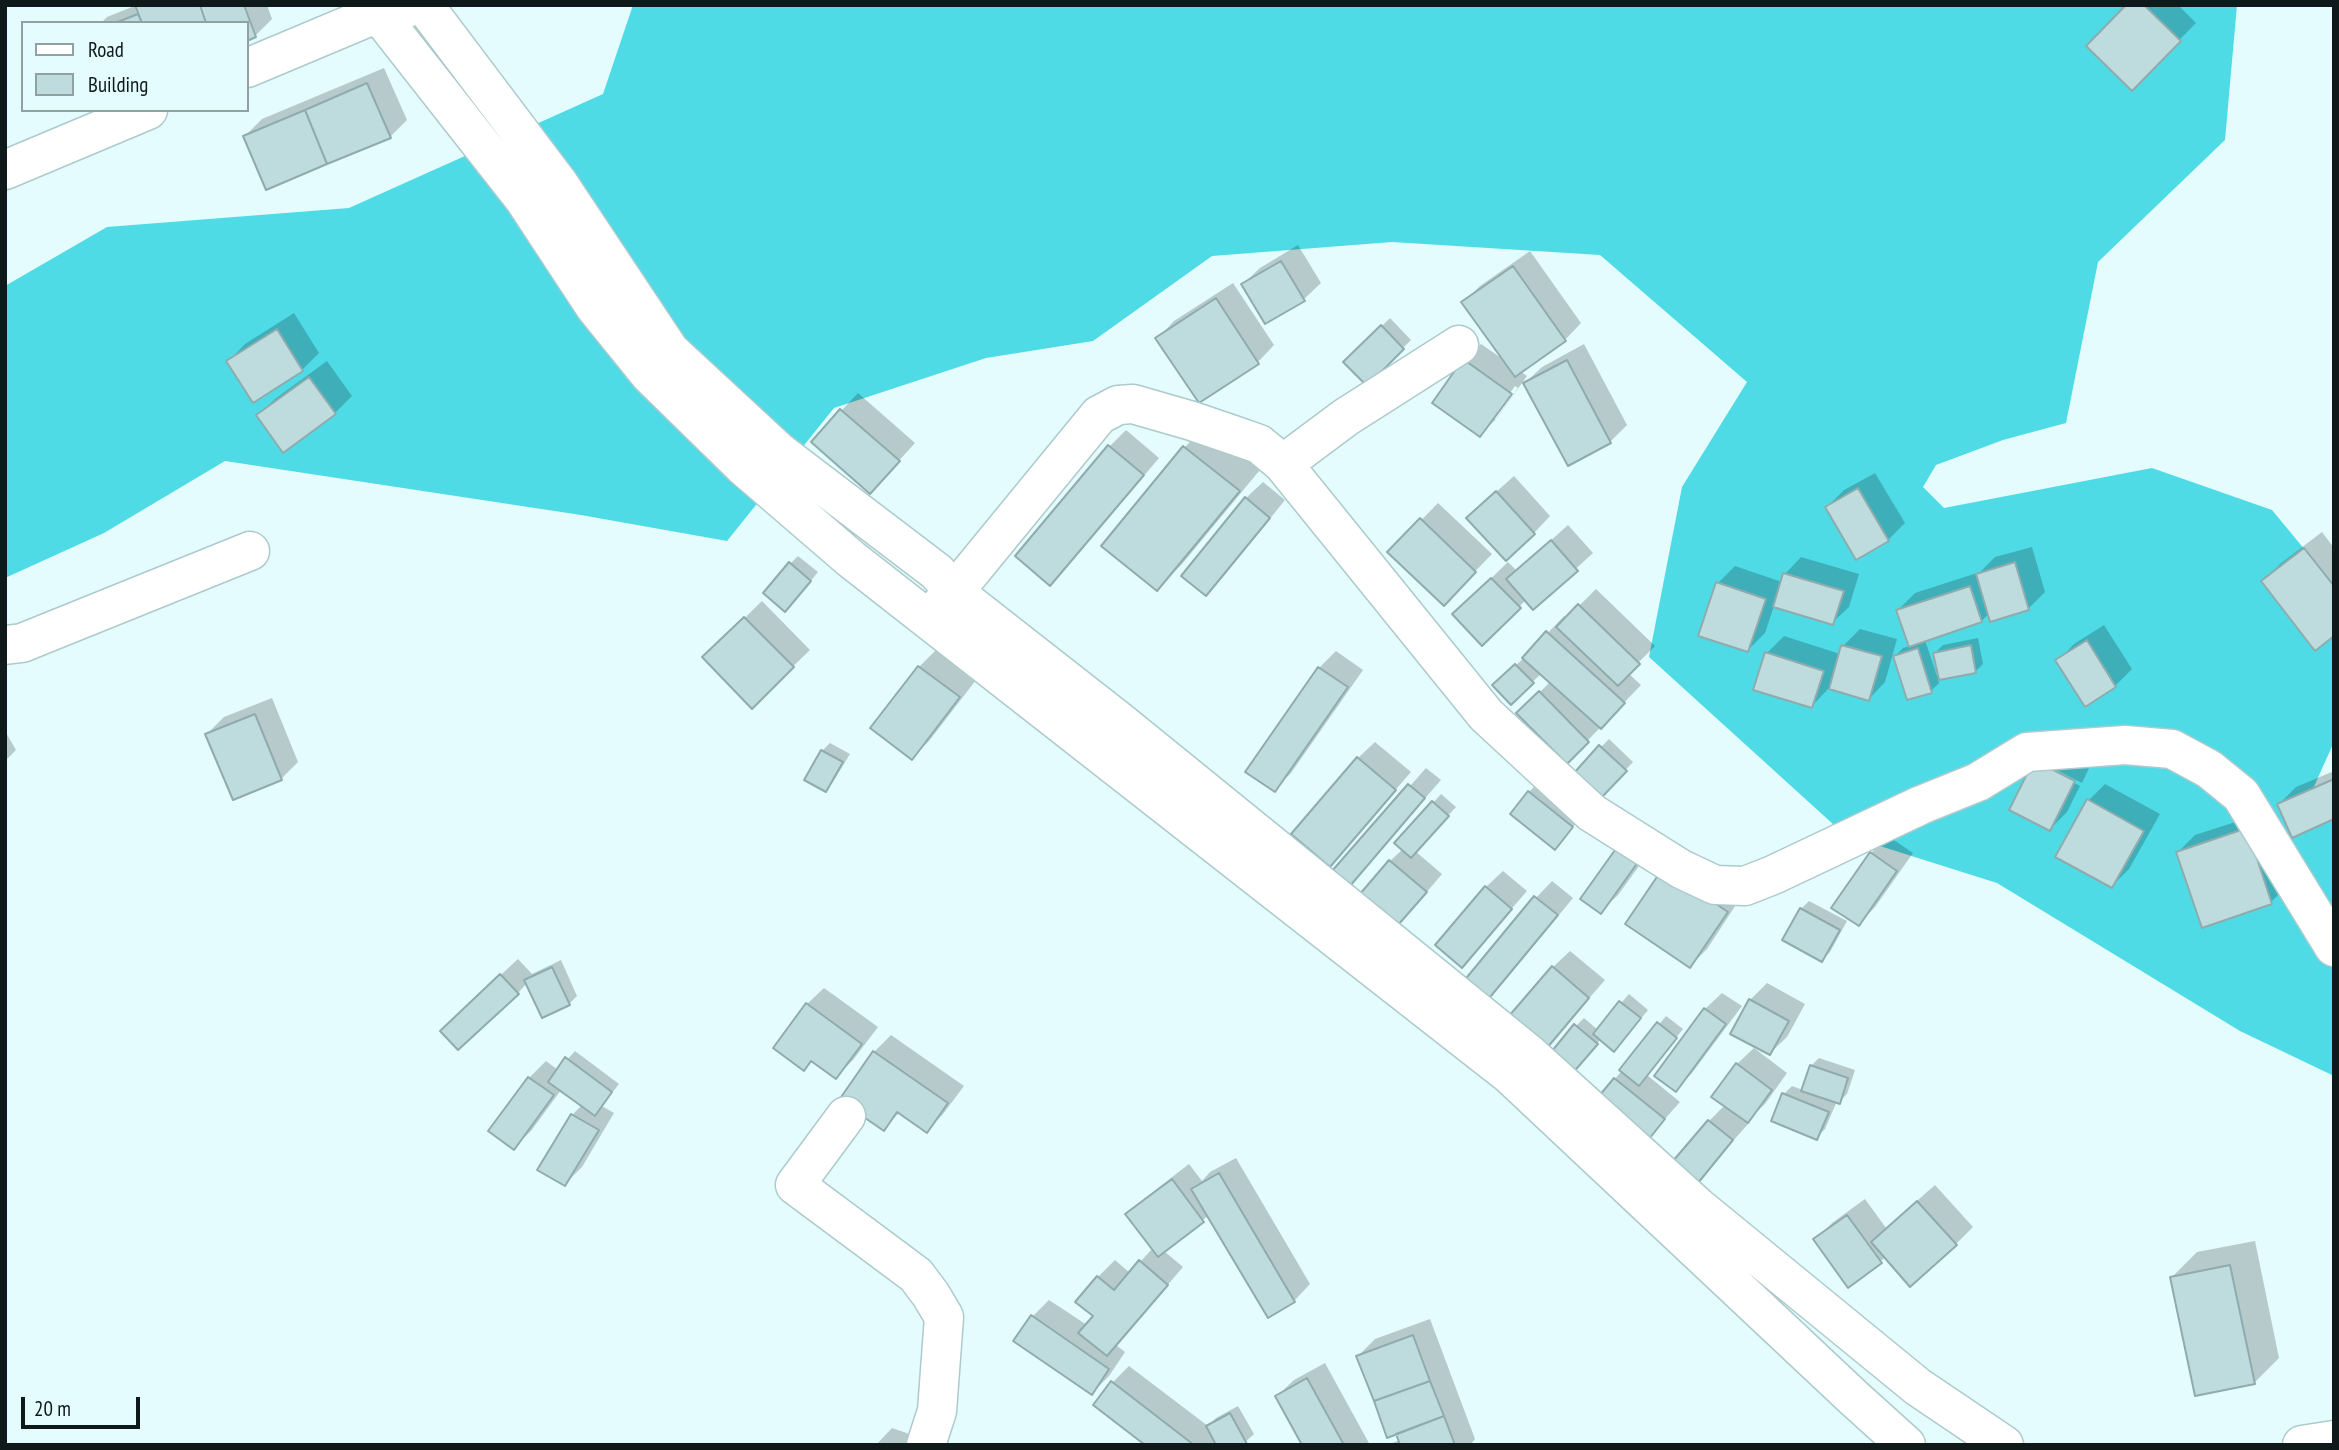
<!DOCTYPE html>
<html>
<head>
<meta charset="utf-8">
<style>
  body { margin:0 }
  #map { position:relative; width:2339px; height:1450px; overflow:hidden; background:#e4fcfe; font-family:"PT Sans Narrow",sans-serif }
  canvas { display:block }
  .frame { position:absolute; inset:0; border:7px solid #0f191a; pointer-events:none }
  .legend { position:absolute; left:21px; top:21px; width:228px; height:91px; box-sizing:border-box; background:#e4fcfe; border:2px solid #8fa1a3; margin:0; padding:9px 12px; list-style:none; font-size:21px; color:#0f191a }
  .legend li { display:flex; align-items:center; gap:14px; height:35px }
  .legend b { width:35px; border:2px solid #8fa1a3 }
  .scale { position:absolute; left:21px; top:1397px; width:119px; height:32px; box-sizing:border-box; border:4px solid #0f191a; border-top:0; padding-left:9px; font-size:21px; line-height:24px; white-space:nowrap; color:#0f191a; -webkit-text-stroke:5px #e4fcfe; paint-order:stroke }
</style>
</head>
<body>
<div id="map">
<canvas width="2339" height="1450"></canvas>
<div class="frame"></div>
<ul class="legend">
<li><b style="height:9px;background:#fff"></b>Road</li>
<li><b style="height:19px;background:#bedbdd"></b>Building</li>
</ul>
<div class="scale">20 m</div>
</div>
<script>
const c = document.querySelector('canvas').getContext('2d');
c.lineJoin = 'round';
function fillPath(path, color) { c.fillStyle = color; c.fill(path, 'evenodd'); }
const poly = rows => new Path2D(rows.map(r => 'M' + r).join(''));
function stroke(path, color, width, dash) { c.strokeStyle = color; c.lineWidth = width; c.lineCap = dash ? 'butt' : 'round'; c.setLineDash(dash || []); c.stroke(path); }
const forest = poly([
  [633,5,2237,5,2225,140,2098,262,2066,423,2003,440,1936,465,1923,487,1944,508,2152,468,2272,510,2334,585,2334,742,2312,791,2334,815,2334,1076,2240,1031,1997,883,1845,835,1649,657,1682,487,1747,382,1600,255,1392,242,1212,256,1093,341,986,358,834,408,727,541,581,515,225,461,104,533,5,578,5,286,107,227,349,208,603,94]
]);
const shadow = poly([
  [137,5,267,5,272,19,255,36,247,39,247,23,101,23,107,17],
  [2128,5,2178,5,2196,23,2132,88],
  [384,68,407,120,390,137,245,136,262,119],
  [1298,245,1321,283,1304,299,1266,322,1243,284,1260,268],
  [1530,251,1581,323,1565,340,1520,371,1527,376,1497,418,1480,435,1465,360,1481,344,1504,360,1463,302,1480,286],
  [1515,386,1518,388,1496,419,1491,419],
  [1233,283,1274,345,1258,362,1158,338,1174,321],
  [294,313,319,353,302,370,253,400,229,361,245,344],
  [1390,318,1411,340,1367,383,1345,362],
  [1584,344,1627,425,1610,442,1525,383,1542,367],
  [327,361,352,396,335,413,283,450,258,415,275,399],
  [858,393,915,443,886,475,813,441],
  [1210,422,1264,465,1182,564,1157,589,1103,546,1185,447],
  [1126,430,1159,458,1067,567,1050,584,1109,447],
  [1875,473,1905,523,1888,540,1827,507,1844,490],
  [1514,476,1550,516,1534,533,1485,502],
  [1263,482,1285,500,1223,577,1206,594,1246,498],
  [1438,503,1492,554,1444,603,1390,552],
  [1568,525,1593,553,1533,608,1526,600,1482,643,1471,598,1508,562,1517,571],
  [2322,532,2334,548,2334,634,2263,581,2280,564],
  [2032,547,2045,592,2028,609,1989,613,1982,621,1925,640,1937,676,1939,675,1935,653,1943,645,1978,638,1983,664,1975,672,1938,679,1939,683,1931,691,1895,656,1903,648,1910,646,1898,610,1915,593,1980,572,1995,557],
  [798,556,818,572,793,602,790,564],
  [1801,557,1859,574,1849,607,1832,623,1774,606,1765,633,1748,650,1718,583,1735,566,1782,582,1785,574],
  [1596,589,1655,646,1628,673,1641,685,1567,762,1519,713,1551,681,1542,673,1511,702,1494,685,1525,657,1564,616,1567,618],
  [762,601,810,650,752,706,705,657],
  [2104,625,2132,669,2115,686,2085,705,2058,661,2074,644],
  [1860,629,1897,639,1885,682,1869,699,1829,688,1812,706,1767,653,1784,636,1840,654,1843,646],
  [936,650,976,680,929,741,912,758,873,728,919,667],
  [1336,651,1363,670,1291,773,1274,790,1319,668],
  [272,698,298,762,281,779,207,734,224,717],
  [5,731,16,750,5,761],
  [1609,739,1633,762,1602,795,1577,772],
  [1375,742,1411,772,1330,865,1358,758],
  [830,743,850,754,833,782,825,790,822,751],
  [2052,744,2091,764,2082,783,2039,761,2039,765,2080,786,2067,812,2050,829,2011,809,2035,761],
  [1426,768,1441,780,1350,884,1335,871],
  [2334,771,2334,817,2279,804,2296,787],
  [1537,784,1580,818,1563,839,1529,792],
  [2105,784,2160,814,2129,869,2112,886,2089,800],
  [1441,794,1456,807,1415,851,1442,874,1408,914,1390,861,1403,849,1397,843],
  [2263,813,2288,885,2271,902,2203,925,2178,852,2195,835],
  [1888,836,1913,853,1875,907,1859,924,1834,907,1871,853],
  [1657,841,1618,895,1601,911,1582,898],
  [1503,871,1527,891,1462,966,1486,887],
  [1552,881,1573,898,1503,983,1486,999,1536,898],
  [1743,894,1707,949,1690,966,1628,924],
  [1809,901,1847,921,1830,952,1822,960,1801,909],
  [1570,951,1605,980,1563,1028,1553,967],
  [518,959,532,974,561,960,577,996,569,1004,527,983,518,993,459,1014],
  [1767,983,1805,1004,1787,1037,1770,1053,1750,1000],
  [824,988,878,1027,853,1060,836,1077,812,1060,804,1069,807,1004],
  [1722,993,1742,1006,1692,1073,1675,1090,1705,1009],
  [1629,994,1648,1010,1622,1042,1601,1039,1579,1065,1576,1026,1584,1018,1598,1030],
  [1666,1016,1683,1029,1647,1075,1680,1102,1645,1141,1615,1079],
  [891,1035,964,1086,943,1114,927,1131,900,1112,883,1129,874,1052],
  [1754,1048,1787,1073,1765,1104,1747,1121,1749,1123,1698,1180,1709,1121,1725,1105,1737,1064],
  [575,1051,619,1084,602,1106,614,1113,582,1167,565,1184,572,1115,582,1105,561,1090,531,1131,514,1147,529,1078,546,1061,558,1070],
  [1819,1058,1855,1070,1847,1094,1839,1102,1837,1101,1825,1129,1817,1137,1774,1120,1784,1094,1792,1086,1803,1090,1811,1066],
  [1236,1158,1310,1284,1294,1301,1209,1215,1164,1251,1183,1267,1116,1345,1125,1352,1109,1376,1092,1393,1032,1317,1049,1300,1087,1325,1095,1316,1078,1302,1098,1277,1115,1260,1130,1273,1153,1248,1128,1214,1145,1198,1189,1164,1202,1181,1210,1172],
  [1935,1185,1973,1227,1956,1244,1886,1257,1849,1285,1815,1240,1832,1223,1865,1199,1886,1228],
  [2255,1241,2279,1358,2254,1383,2172,1277,2197,1252],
  [1430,1319,1475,1439,1470,1445,1387,1445,1400,1440,1358,1356,1375,1339],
  [1325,1363,1370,1445,1304,1445,1277,1396,1294,1380],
  [1129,1366,1208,1426,1216,1418,1238,1406,1254,1434,1242,1445,1217,1442,1215,1445,1148,1445,1113,1382],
  [892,1428,921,1438,918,1445,876,1445]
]);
const building = poly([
  [135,5,200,5,206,23,142,23,135,5],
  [200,5,244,5,256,37,247,41,247,23,206,23,200,5],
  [2126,5,2144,5,2181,41,2132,91,2086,46,2126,5],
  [138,14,142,23,115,23,138,14],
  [367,83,391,138,327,164,305,110,367,83],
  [305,110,327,164,266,190,243,136,305,110],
  [1281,261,1305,301,1265,324,1241,284,1281,261],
  [1513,266,1566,341,1515,377,1461,302,1513,266],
  [1216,298,1259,364,1199,403,1155,338,1216,298],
  [1381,325,1404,349,1367,386,1343,362,1381,325],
  [277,329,303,371,253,403,226,361,277,329],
  [1463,359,1512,394,1480,437,1432,403,1463,359],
  [1567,360,1611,443,1568,466,1523,383,1567,360],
  [309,377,336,414,283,453,256,415,309,377],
  [840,409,900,461,870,494,811,442,840,409],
  [1108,445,1144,475,1050,586,1015,556,1108,445],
  [1183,446,1240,491,1157,591,1101,546,1183,446],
  [1858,488,1889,541,1856,560,1825,507,1858,488],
  [1496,491,1535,534,1506,561,1466,518,1496,491],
  [1245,497,1270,518,1206,596,1181,576,1245,497],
  [1420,518,1476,572,1444,606,1387,552,1420,518],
  [1551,540,1578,571,1533,610,1506,579,1551,540],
  [2304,548,2334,586,2334,636,2315,651,2261,581,2304,548],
  [789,562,811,581,785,612,763,593,789,562],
  [2015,562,2029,610,1990,622,1976,574,2015,562],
  [1783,573,1844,591,1833,625,1773,607,1783,573],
  [1491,578,1521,608,1482,646,1452,614,1491,578],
  [1716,582,1766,599,1748,652,1698,636,1716,582],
  [1970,586,1982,622,1909,647,1896,610,1970,586],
  [1578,604,1640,664,1618,686,1556,627,1578,604],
  [744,617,794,667,752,709,702,657,744,617],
  [1546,631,1625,703,1601,729,1522,658,1546,631],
  [2087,640,2116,687,2085,707,2055,660,2087,640],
  [1841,645,1882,656,1869,701,1829,689,1841,645],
  [1971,645,1976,673,1939,680,1933,653,1971,645],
  [1918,648,1932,693,1907,700,1893,656,1918,648],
  [1765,652,1824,671,1812,708,1753,690,1765,652],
  [1515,664,1534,683,1511,705,1492,685,1515,664],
  [918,666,960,697,912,760,870,728,918,666],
  [1318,667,1348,687,1275,792,1245,772,1318,667],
  [1539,691,1589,742,1567,764,1516,713,1539,691],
  [255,714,282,780,233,800,205,734,255,714],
  [1599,745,1627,771,1602,797,1574,773,1599,745],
  [821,750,843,762,826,792,804,780,821,750],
  [1357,757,1396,790,1330,867,1291,834,1357,757],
  [2034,760,2075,781,2050,831,2009,810,2034,760],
  [2334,779,2334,819,2292,838,2277,804,2334,779],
  [1408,784,1425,798,1350,886,1332,871,1408,784],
  [1528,791,1573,827,1555,850,1510,814,1528,791],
  [2087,799,2144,831,2112,888,2055,857,2087,799],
  [1432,801,1449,816,1411,858,1394,843,1432,801],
  [2247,828,2272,904,2202,928,2176,852,2247,828],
  [1620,843,1641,858,1601,914,1580,899,1620,843],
  [1870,852,1897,871,1859,926,1831,908,1870,852],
  [1389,860,1427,892,1391,933,1354,901,1389,860],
  [1663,868,1728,912,1690,968,1625,924,1663,868],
  [1485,886,1512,909,1462,968,1435,945,1485,886],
  [1534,896,1558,915,1486,1002,1463,982,1534,896],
  [1800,908,1840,930,1822,962,1782,940,1800,908],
  [1552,966,1589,998,1547,1048,1509,1016,1552,966],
  [552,967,570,1005,542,1018,524,980,552,967],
  [500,974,519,994,458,1050,440,1031,500,974],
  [1749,999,1789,1021,1770,1055,1730,1034,1749,999],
  [1619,1001,1641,1018,1614,1052,1593,1034,1619,1001],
  [806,1003,862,1044,836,1079,811,1061,804,1071,773,1048,806,1003],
  [1704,1008,1726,1024,1676,1092,1654,1076,1704,1008],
  [1657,1022,1677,1038,1639,1086,1619,1070,1657,1022],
  [1574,1024,1598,1044,1571,1075,1548,1056,1574,1024],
  [873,1051,948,1103,927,1133,897,1112,884,1131,839,1100,873,1051],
  [565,1057,612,1092,595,1116,548,1082,565,1057],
  [1736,1063,1772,1090,1748,1123,1711,1097,1736,1063],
  [1810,1065,1848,1078,1840,1104,1801,1091,1810,1065],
  [528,1077,554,1095,514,1150,488,1131,528,1077],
  [1614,1078,1665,1119,1645,1144,1594,1102,1614,1078],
  [1782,1093,1829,1112,1817,1140,1771,1121,1782,1093],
  [571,1114,599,1130,565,1186,537,1170,571,1114],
  [1708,1120,1733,1140,1698,1183,1673,1161,1708,1120],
  [1219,1173,1295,1302,1268,1318,1191,1189,1219,1173],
  [1172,1179,1204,1222,1158,1257,1125,1214,1172,1179],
  [1917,1201,1957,1245,1910,1287,1871,1242,1917,1201],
  [1847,1215,1882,1263,1848,1288,1813,1239,1847,1215],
  [1139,1260,1168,1285,1107,1356,1078,1333,1093,1316,1075,1302,1097,1276,1114,1290,1139,1260],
  [2230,1265,2255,1384,2195,1396,2170,1277,2230,1265],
  [1031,1315,1109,1369,1092,1395,1013,1341,1031,1315],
  [1413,1335,1430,1381,1374,1401,1356,1356,1413,1335],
  [1307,1378,1344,1445,1302,1445,1275,1396,1307,1378],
  [1111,1381,1194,1445,1145,1445,1093,1405,1111,1381],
  [1430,1381,1444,1416,1387,1438,1374,1401,1430,1381],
  [1230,1413,1247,1444,1245,1445,1216,1445,1206,1426,1230,1413],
  [1444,1416,1455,1445,1400,1445,1396,1434,1444,1416]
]);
const street = poly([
  [375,5,378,13,524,199,595,307,650,375,743,466,851,559,1509,1074,1855,1399,1906,1445],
  [424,5,559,184,670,351,778,451,937,572,954,592,1120,722,1529,1054,1698,1207,1918,1387,2004,1445],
  [247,68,378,13,405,9],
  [5,170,148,110],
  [1283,464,1486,715,1592,813,1681,869,1715,885,1745,886,1773,875,1921,805,1978,782,2027,752,2125,745,2172,749,2209,769,2241,795,2334,947],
  [936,610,954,592,1099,415,1118,405,1133,404,1192,421,1236,436,1259,444,1283,464,1346,417,1459,345],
  [5,645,22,643,250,551],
  [846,1116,795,1185,916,1275,931,1295,944,1317,937,1411,926,1445],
  [2302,1445,2334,1440]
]);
fillPath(forest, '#4edbe6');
fillPath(shadow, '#0003');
fillPath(building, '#bedbdd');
stroke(building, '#8fabad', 2);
stroke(street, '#adcacc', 41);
stroke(street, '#fff', 38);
</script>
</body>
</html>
